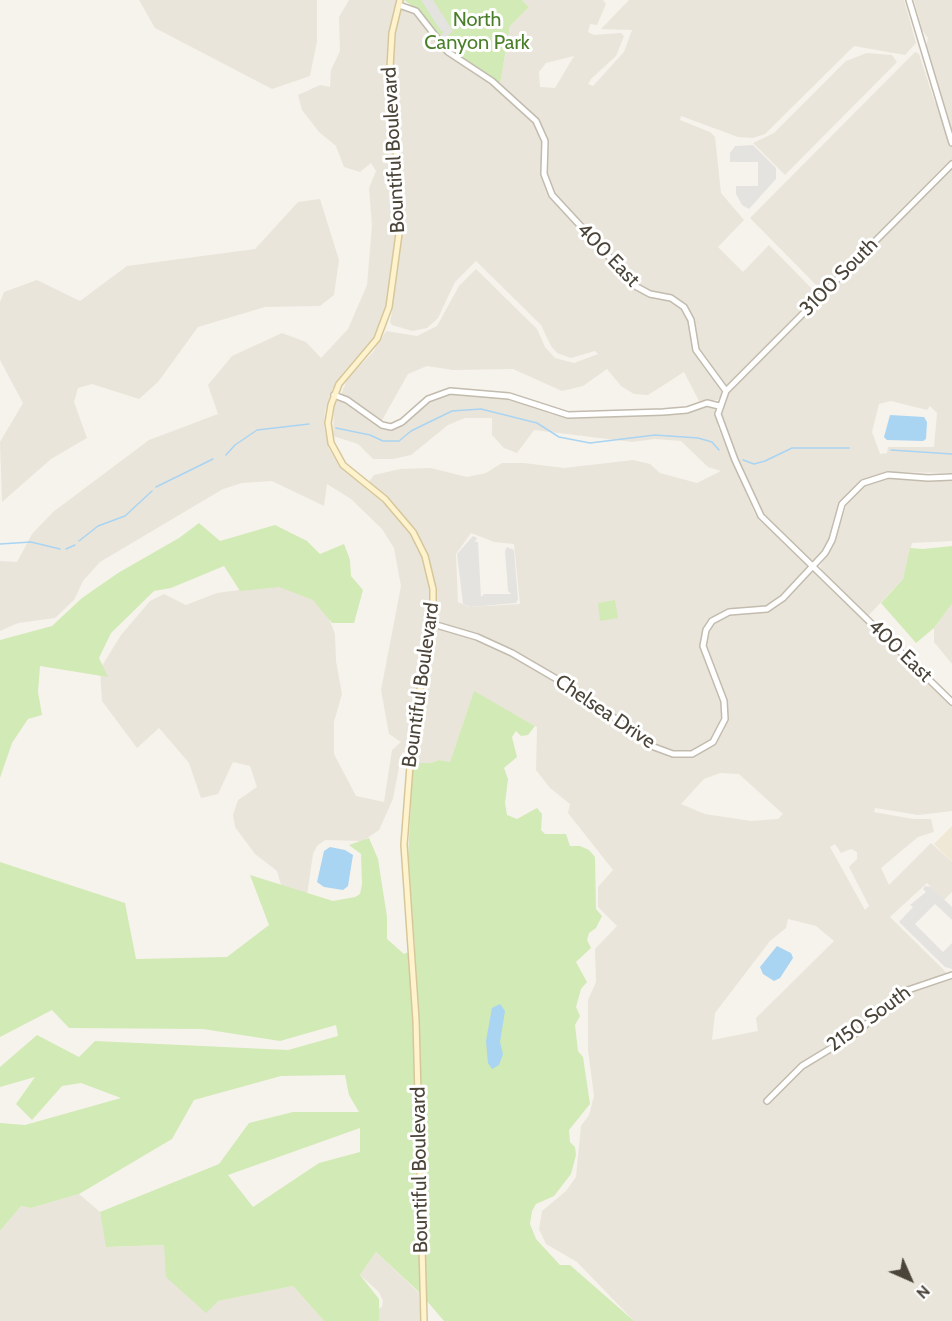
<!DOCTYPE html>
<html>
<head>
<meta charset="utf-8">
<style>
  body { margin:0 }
  #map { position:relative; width:952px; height:1321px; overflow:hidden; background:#f6f3ec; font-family:Cabin,sans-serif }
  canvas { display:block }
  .north { position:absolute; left:880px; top:1249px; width:60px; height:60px; -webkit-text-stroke:4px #fff; paint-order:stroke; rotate:135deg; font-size:16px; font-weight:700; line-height:24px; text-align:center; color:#4b4439 }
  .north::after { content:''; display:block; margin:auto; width:21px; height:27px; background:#4b4439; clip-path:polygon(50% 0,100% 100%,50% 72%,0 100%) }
</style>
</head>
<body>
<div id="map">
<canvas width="952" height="1321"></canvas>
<div class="north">N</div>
</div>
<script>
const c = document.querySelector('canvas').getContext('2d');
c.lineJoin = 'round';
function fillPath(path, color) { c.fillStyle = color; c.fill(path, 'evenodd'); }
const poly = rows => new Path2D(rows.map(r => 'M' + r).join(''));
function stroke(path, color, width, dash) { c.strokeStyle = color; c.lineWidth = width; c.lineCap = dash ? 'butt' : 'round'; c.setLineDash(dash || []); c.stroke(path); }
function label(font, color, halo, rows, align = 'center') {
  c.font = font + ' Cabin,sans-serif'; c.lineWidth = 6; c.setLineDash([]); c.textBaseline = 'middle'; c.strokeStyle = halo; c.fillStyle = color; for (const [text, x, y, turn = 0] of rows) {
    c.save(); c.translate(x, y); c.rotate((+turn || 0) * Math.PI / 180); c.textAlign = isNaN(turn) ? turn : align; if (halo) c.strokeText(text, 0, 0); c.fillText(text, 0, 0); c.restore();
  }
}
const residential = poly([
  [139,0,317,0,317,41,310,76,272,89,155,28],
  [349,0,396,0,395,6,416,15,445,54,489,82,524,112,527,108,500,84,510,26,529,7,522,0,603,0,606,4,597,25,590,24,588,32,594,35,621,33,624,36,616,56,591,79,588,84,593,86,624,52,632,30,601,29,629,0,904,0,916,43,905,55,854,46,765,134,753,138,738,137,681,116,680,120,710,132,715,137,721,193,744,220,718,247,743,272,769,245,817,294,729,384,718,400,699,401,684,372,648,395,634,394,621,386,607,369,583,386,562,391,513,369,453,370,427,366,408,374,381,422,341,394,348,378,373,352,386,331,417,336,437,326,459,286,476,269,537,329,545,347,555,358,574,363,598,354,595,351,571,358,557,353,551,346,541,325,476,261,455,282,438,318,427,328,412,331,392,325,390,322,393,306,386,304,375,336,342,374,332,390,325,411,324,427,329,449,338,464,365,487,374,475,400,469,431,468,467,477,486,473,502,463,524,463,564,468,633,460,650,464,660,473,697,483,721,471,708,467,681,441,655,439,632,442,534,430,517,453,504,448,492,435,492,418,465,418,448,425,411,455,393,459,373,459,358,444,333,436,334,408,336,401,342,400,381,428,389,430,402,426,426,402,451,393,508,398,551,414,568,417,650,415,714,406,718,428,755,514,952,706,952,811,918,815,875,808,874,812,913,819,931,819,934,832,918,837,881,868,889,885,931,843,952,862,952,892,944,900,927,883,890,917,947,973,948,979,952,979,952,1321,634,1321,577,1262,546,1244,539,1229,542,1211,566,1191,576,1177,581,1126,589,1115,594,1096,588,1050,588,1000,596,982,595,949,617,926,598,907,598,887,613,870,568,813,570,804,550,788,536,770,537,727,474,692,450,762,439,760,431,763,413,763,416,741,408,740,407,753,403,752,401,756,393,799,379,830,363,841,325,840,317,846,313,854,307,895,286,902,277,871,255,854,235,827,233,815,238,800,257,787,250,766,233,762,218,794,201,798,189,763,159,728,137,748,102,701,100,669,121,635,150,601,164,594,186,605,217,593,270,586,292,587,310,595,328,616,335,634,336,661,342,694,334,722,334,754,356,796,384,802,392,750,401,742,389,734,381,690,401,586,394,548,382,529,351,499,327,484,324,506,272,481,242,483,223,489,100,562,83,581,74,600,55,618,18,623,0,631,0,561,17,562,32,534,53,512,149,440,218,414,208,385,232,356,282,333,306,342,321,358,348,329,367,285,372,225,369,188,376,171,371,163,360,172,344,167,336,146,319,132,302,110,298,95,320,85,330,87,331,70,340,51,339,17],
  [574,56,555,88,540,87,539,72,546,63],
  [398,136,403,189,396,191,391,137],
  [471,533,494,542,514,544,520,604,469,607,458,602,456,554],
  [720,773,739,774,783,814,778,819,751,821,705,814,681,804,704,779],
  [835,844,841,853,851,849,857,852,857,859,849,867,869,906,865,910,830,847],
  [788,919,816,926,834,941,756,1018,758,1031,712,1040,715,1013,770,941,786,928],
  [914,0,952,0,952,160,821,290,750,218,915,52,919,54,935,103,942,97,926,46,928,38,922,30],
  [867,53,892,55,897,62,785,175,753,143,774,133,846,61],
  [952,168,952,473,886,472,859,482,840,502,828,542,820,555,812,561,760,511,721,420,721,413,728,393],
  [891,401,927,410,930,406,937,413,934,447,888,447,887,453,880,454,872,432,879,404],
  [320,199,339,260,334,295,320,306,265,307,198,327,158,382,139,399,92,384,78,388,74,402,87,438,51,459,2,502,0,442,23,403,0,360,0,302,4,292,37,280,80,301,127,266,255,249,298,202],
  [888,478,921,481,952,480,952,541,912,543,903,579,868,616,822,571,820,566,833,546,847,503,866,485],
  [952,604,952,664,934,642,934,628],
  [79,1194,100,1212,107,1247,165,1245,217,1301,293,1286,324,1321,0,1321,0,1231,21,1206,31,1208],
  [376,1252,419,1293,421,1321,377,1321,375,1310,382,1307,383,1301,379,1292,360,1275]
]);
const education = poly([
  [952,826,952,862,934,844]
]);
const green = poly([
  [404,0,522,0,529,7,510,26,500,84,450,50,422,13],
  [199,523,220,541,275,525,307,541,320,554,344,544,350,560,351,576,363,590,354,623,332,623,313,600,279,587,240,591,224,566,171,588,154,591,111,633,99,658,108,677,40,666,38,692,42,715,28,719,12,743,0,778,0,640,52,626,82,598,118,573,179,538],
  [952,546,952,604,934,628,916,643,881,603,903,579,910,548,923,549],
  [615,600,618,618,600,621,598,603],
  [474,691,535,726,528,735,521,736,516,731,512,737,517,757,504,768,508,779,505,803,507,815,517,819,537,808,542,814,541,830,545,834,566,834,570,846,580,846,589,850,595,857,596,909,602,916,596,928,589,933,587,940,591,948,576,962,587,982,581,989,576,1007,580,1016,575,1025,578,1051,583,1057,590,1104,569,1130,570,1142,575,1147,576,1155,571,1174,554,1196,536,1204,532,1211,530,1224,536,1239,560,1265,570,1265,634,1321,444,1321,420,1293,376,1252,360,1275,379,1299,379,1321,324,1321,293,1286,218,1301,206,1313,166,1277,164,1245,106,1247,100,1212,219,1164,249,1123,293,1112,359,1112,349,1095,345,1075,281,1076,194,1100,172,1139,79,1194,31,1208,21,1206,0,1231,0,1123,25,1125,121,1098,81,1083,62,1086,32,1120,16,1104,35,1077,0,1087,0,1067,37,1035,79,1057,95,1041,288,1050,338,1036,336,1025,280,1041,203,1029,69,1028,52,1010,0,1037,0,862,125,903,136,959,227,957,269,925,250,875,333,901,355,897,360,894,362,884,361,854,349,845,369,838,378,859,387,917,387,939,404,954,415,949,408,857,413,763,431,763,439,760,450,762],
  [360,1128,360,1152,319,1163,253,1207,228,1175]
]);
const parking = poly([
  [421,0,433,0,453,31,443,40,440,37,444,31,441,31],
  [753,145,776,168,776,179,749,209,742,205,736,194,736,186,758,186,758,162,730,162,730,153,735,146],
  [473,536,477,538,475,542,478,542,481,597,484,594,511,594,508,591,505,551,507,547,514,550,518,599,516,603,470,607,463,604,457,554],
  [925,886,931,887,952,907,952,920,935,904,915,924,943,952,952,943,952,969,945,967,899,922,913,907,910,905,926,892,923,889]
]);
const water = poly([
  [890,415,924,417,927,422,926,439,923,441,887,440,884,437],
  [330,847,345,850,353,855,348,886,343,890,324,887,317,882,324,851],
  [777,946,791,953,793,958,780,978,774,981,763,974,760,967],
  [500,1004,505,1011,500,1042,503,1054,499,1065,492,1069,488,1063,486,1041,492,1008]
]);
const stream = poly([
  [336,428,370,435,383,441,399,441,411,431,452,411,481,409,537,423,559,437,590,443,655,435,698,438,712,442,719,450],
  [891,450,952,454],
  [226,455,235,445,257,430,309,424],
  [743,460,754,464,765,461,792,448,849,448],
  [156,487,213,459],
  [79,541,98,526,125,516,152,491],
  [0,544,31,542,60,549],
  [66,549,75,545]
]);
const tertiary = poly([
  [909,0,952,143],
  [399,5,416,11,448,52,492,81,536,121,545,141,544,174,552,195,637,287,650,294,671,298,684,307,691,320,696,350,726,391],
  [952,164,726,391,718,414,735,460,761,516,952,702],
  [334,395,347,400,382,425,391,427,402,422,428,399,450,391,509,396,568,415,663,412,687,410,707,403,719,406],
  [433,624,477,637,512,653,579,692,654,747,673,754,692,754,713,742,725,719,724,701,703,646,706,630,712,621,729,612,767,609,783,598,825,553,832,540,842,504,863,483,888,475,928,478,952,477],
  [767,1101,802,1066,858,1032,899,993,952,975]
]);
const secondary = poly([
  [400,0,392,33,390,68,401,219,389,307,377,339,339,384,331,405,328,423,331,443,343,465,385,499,413,532,425,556,433,589,433,624,413,726,404,845,416,1020,424,1321]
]);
const parkNames = [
  ["North",477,20],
  ["Canyon Park",477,43]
];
const streetNames = [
  ["Bountiful Boulevard",394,150,-93],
  ["400 East",608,255,46],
  ["3100 South",839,277,-45],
  ["400 East",900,651,44],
  ["Bountiful Boulevard",421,685,-82],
  ["Chelsea Drive",605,712,34],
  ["2150 South",869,1019,-36],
  ["Bountiful Boulevard",420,1170,-91]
];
fillPath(residential, '#eae5da');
fillPath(education, '#efe8d6');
fillPath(green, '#d2eab5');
fillPath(parking, '#e5e3e0');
fillPath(water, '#a9d4f2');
stroke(stream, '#a9d4f2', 1.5);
stroke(tertiary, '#c2bbae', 8);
stroke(secondary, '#d6c79b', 8);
stroke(tertiary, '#fff', 5);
stroke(secondary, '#fff3cd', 5);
label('20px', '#4a7f2a', '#fff', parkNames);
label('20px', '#4b4439', '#fff', streetNames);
</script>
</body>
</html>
